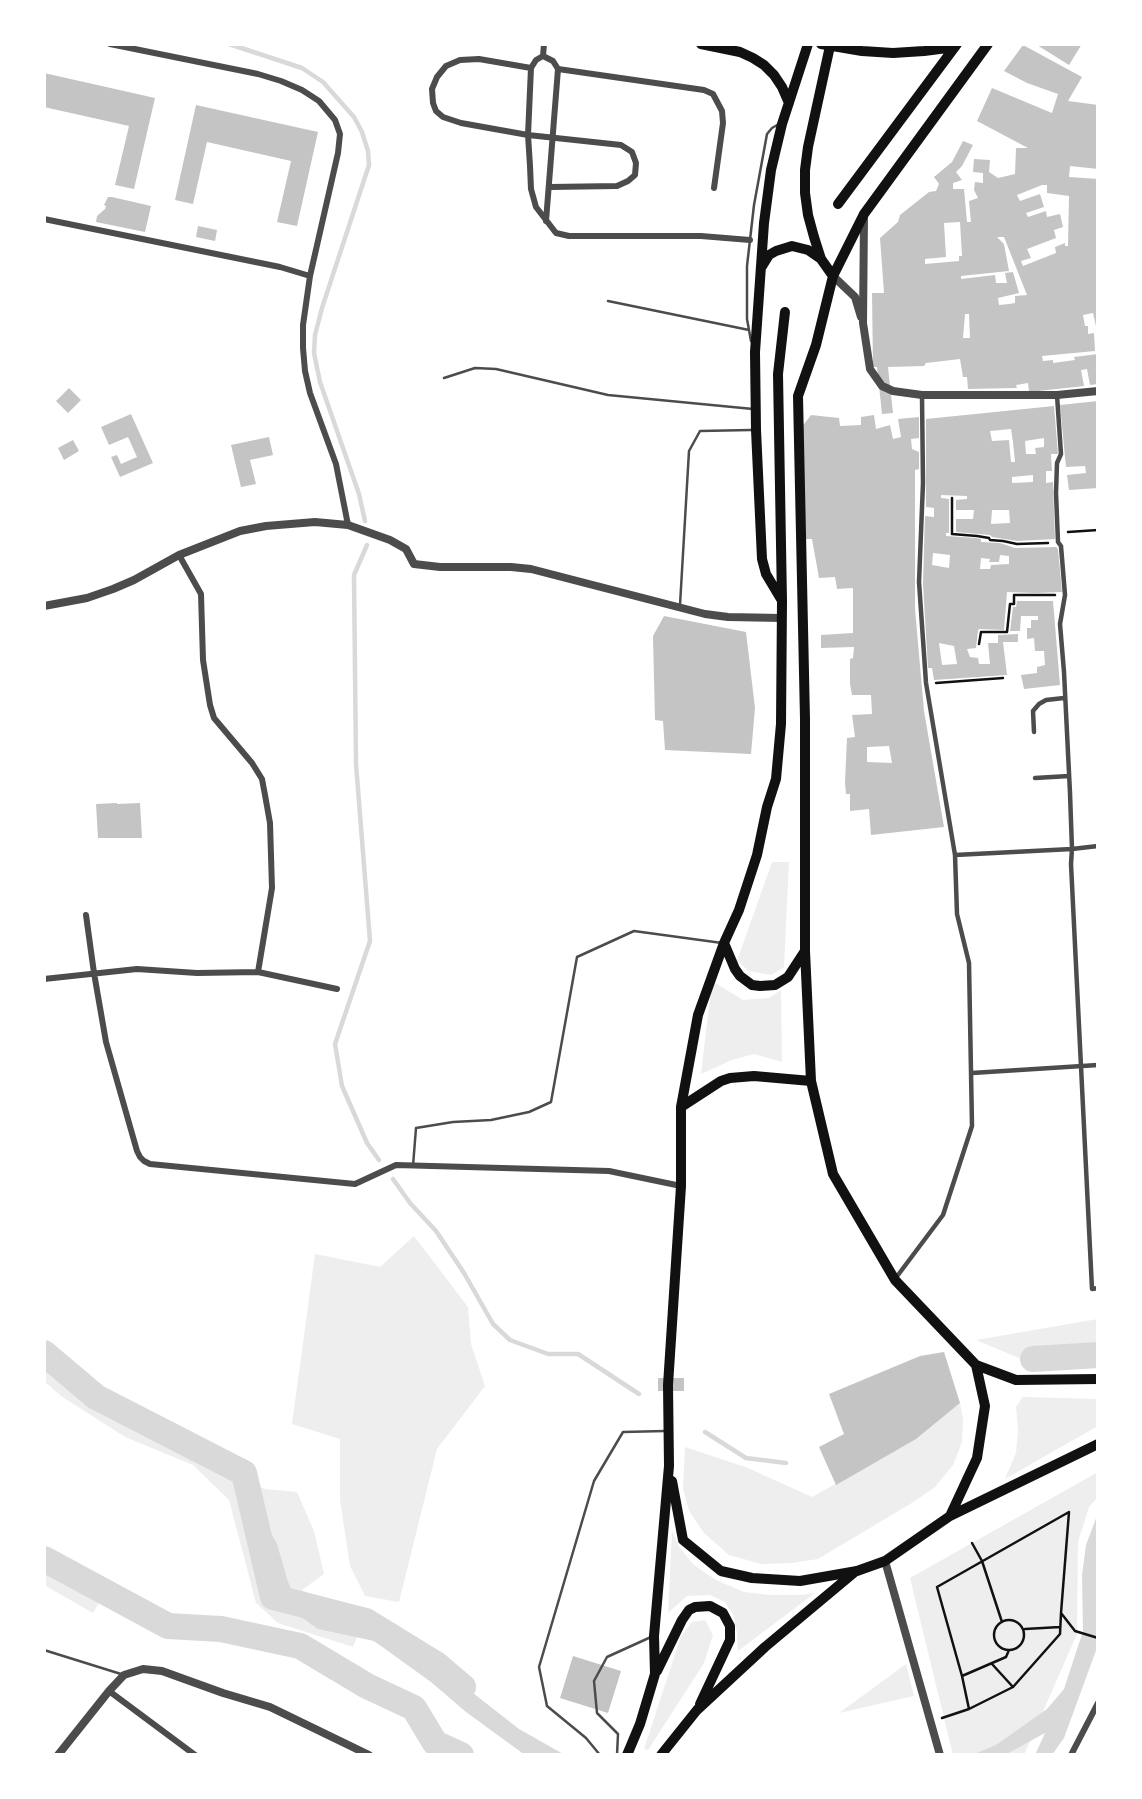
<!DOCTYPE html>
<html>
<head>
<meta charset="utf-8">
<style>
  body { margin:0 }
  #map { position:relative; width:1142px; height:1799px; overflow:hidden; background:#fff; font-family:Overpass,sans-serif }
  canvas { display:block }
  .frame { position:absolute; inset:0; border:46px solid #fff; pointer-events:none }
</style>
</head>
<body>
<div id="map">
<canvas width="1142" height="1799"></canvas>
<div class="frame"></div>
</div>
<script>
const c = document.querySelector('canvas').getContext('2d');
c.lineJoin = 'round';
function fillPath(path, color) { c.fillStyle = color; c.fill(path, 'evenodd'); }
const poly = rows => new Path2D(rows.map(r => 'M' + r).join(''));
function stroke(path, color, width, dash) { c.strokeStyle = color; c.lineWidth = width; c.lineCap = dash ? 'butt' : 'round'; c.setLineDash(dash || []); c.stroke(path); }
const green = poly([
  [772,862,789,862,784,967,771,975,749,971,737,961],
  [712,981,743,1000,769,998,781,990,782,1062,754,1054,732,1060,701,1074],
  [414,1236,468,1307,471,1344,485,1386,437,1449,399,1602,365,1596,350,1566,340,1500,340,1439,292,1424,315,1254,380,1267],
  [1098,1319,1098,1355,1033,1364,976,1340],
  [44,1340,86,1379,151,1412,228,1470,264,1489,297,1492,314,1531,324,1574,302,1590,360,1629,353,1647,278,1623,256,1603,229,1500,193,1465,125,1437,61,1396,44,1381],
  [1023,1397,1098,1399,1098,1426,1005,1479,1016,1453,1018,1430,1016,1407],
  [960,1403,963,1418,962,1442,953,1465,935,1487,915,1501,818,1559,792,1563,761,1564,729,1555,704,1533,689,1511,683,1488,685,1447,748,1468,812,1497,916,1439],
  [1098,1472,1098,1497,1089,1507,1078,1542,1077,1634,1024,1755,953,1755,910,1578],
  [672,1531,680,1548,694,1565,716,1580,744,1592,770,1595,801,1595,815,1593,738,1651,737,1633,733,1614,725,1602,710,1595,687,1596,668,1613],
  [44,1548,111,1583,93,1613,44,1585],
  [705,1620,713,1635,704,1663,648,1750,644,1749,681,1636,692,1622],
  [906,1664,914,1696,839,1713]
]);
const water = poly([
  [250,1497,277,1544,288,1582,298,1603,366,1621,436,1664,519,1729,565,1755,525,1755,466,1712,431,1682,374,1641,318,1629,273,1597],
  [1098,1513,1098,1645,1064,1738,1052,1755,1035,1755,1045,1733,1005,1755,972,1755,996,1745,1047,1709,1064,1689,1083,1631,1082,1575,1086,1545]
]);
const stream = poly([
  [229,44,302,68,323,82,354,117,362,132,368,151,369,165,322,308,315,335,314,353,320,382,359,494,365,521],
  [367,545,354,575,356,764,370,941,335,1044,342,1086,367,1143,379,1160],
  [393,1179,410,1203,436,1231,464,1273,493,1324,510,1340,548,1354,578,1354,639,1394],
  [705,1432,746,1458,786,1463]
]);
const river = poly([
  [44,1353,96,1397,244,1473,273,1597,366,1621,436,1664,463,1687],
  [1033,1359,1098,1355],
  [44,1559,168,1626,221,1629,300,1646,367,1686,414,1708,435,1743,461,1755]
]);
const building = poly([
  [1038,44,1082,44,1069,65,1037,45],
  [1023,45,1082,77,1068,101,1098,105,1098,169,1070,166,1069,177,1098,179,1098,335,1093,313,1083,315,1085,326,1088,326,1088,334,1094,333,1095,351,1042,356,1043,361,1053,360,1053,363,1075,360,1074,357,1098,354,1098,384,1090,385,1087,369,1081,370,1084,386,1029,392,1028,383,1016,385,1017,388,968,389,967,377,963,377,960,359,926,363,924,366,888,367,893,413,882,414,877,367,873,367,872,293,884,293,880,238,898,222,900,215,929,192,936,191,939,184,934,177,952,162,963,141,973,145,962,166,956,172,962,180,953,183,953,189,964,189,967,222,971,222,969,201,978,198,974,190,975,182,983,183,983,173,973,172,974,159,990,160,989,172,998,178,1015,174,1016,148,1028,148,977,121,992,88,1052,113,1058,94,1027,83,1004,71],
  [1042,185,1047,185,1047,193,1069,196,1068,246,1065,246,1065,243,1055,247,1056,253,1023,266,1021,261,1031,258,1027,249,1056,238,1054,230,1063,227,1060,214,1047,217,1046,211,1028,217,1026,213,1044,207,1040,194,1020,201,1017,195],
  [960,222,962,256,959,256,959,261,925,264,925,259,946,257,944,223],
  [997,237,1004,237,1027,295,1015,296,1015,303,1009,304,999,305,998,298,1019,293,1013,272,1005,273,1007,283,996,283,995,275,961,279,961,276,1009,271,1004,244],
  [965,314,969,314,970,338,963,338],
  [44,73,155,98,134,189,115,185,129,126,44,107],
  [196,105,318,132,297,226,277,222,291,161,207,142,193,204,175,200],
  [108,197,112,197,151,206,145,232,96,222,97,216,105,209,106,206,104,205],
  [198,226,217,230,215,241,196,237],
  [69,388,81,400,68,413,56,401],
  [1098,401,1098,466,1096,466,1098,488,1069,490,1067,475,1086,473,1085,466,1066,467,1060,405],
  [1054,406,1058,454,1051,454,1052,471,1046,471,1046,483,1053,482,1055,539,1017,541,992,537,990,535,956,532,956,519,973,519,974,510,956,510,956,500,967,499,967,496,941,495,941,498,949,499,949,533,946,533,946,536,976,538,981,539,981,542,1000,543,1015,548,1056,547,1058,549,1062,592,1035,593,1007,592,1004,630,979,629,978,631,976,648,967,649,970,657,978,658,979,664,990,664,988,643,998,643,998,635,1018,634,1018,642,1003,642,1007,675,934,680,932,668,928,668,923,584,925,516,934,517,934,508,926,507,926,419],
  [1011,429,1013,442,1015,462,1011,462,1009,440,992,441,990,431],
  [1044,438,1044,447,1035,448,1036,454,1026,454,1025,441],
  [1033,475,1033,482,1012,483,1012,477],
  [992,510,1009,510,1010,523,991,524],
  [933,553,950,555,949,568,932,565],
  [1000,555,1009,556,1009,564,991,565,990,569,980,569,981,558,990,559,989,562,999,562],
  [939,643,954,646,957,664,942,665],
  [131,414,153,463,120,477,111,457,117,455,121,464,137,457,128,437,109,445,101,427],
  [811,415,839,418,840,426,861,425,861,417,874,415,876,429,890,425,893,439,901,437,898,419,919,417,919,438,911,439,912,449,919,452,919,469,915,470,915,609,924,711,944,827,871,835,869,809,850,811,850,794,846,794,845,782,847,738,855,737,852,715,872,714,871,695,852,695,850,684,850,659,853,658,854,647,821,648,821,635,853,633,853,588,837,589,835,577,819,578,812,539,806,539,801,428],
  [889,746,892,763,867,762,867,747],
  [269,437,273,455,250,460,256,484,241,487,231,445],
  [73,440,79,451,64,460,58,448],
  [1017,601,1053,601,1060,685,1024,689,1021,675,1037,673,1037,667,1045,665,1044,651,1035,651,1034,638,1027,639,1027,628,1031,628,1031,620,1038,620,1038,616,1021,616,1020,631,1010,631,1013,607,1016,607],
  [664,616,746,632,755,708,751,754,665,750,663,721,655,720,653,636],
  [117,803,117,804,140,803,142,838,98,838,96,804],
  [944,1352,960,1403,916,1439,836,1485,819,1447,844,1434,829,1394,920,1356],
  [658,1378,684,1378,684,1391,658,1391],
  [573,1656,621,1671,608,1713,560,1698]
]);
const path = poly([
  [952,498,952,534,977,536,989,538,990,540,1003,541,1017,544,1048,543],
  [1068,532,1098,530],
  [979,644,981,632,1007,632,1010,604,1014,604,1014,595,1055,595],
  [936,683,1003,678],
  [972,1543,982,1561,1002,1622],
  '994 1635a15 15 0 1 1 30 0a15 15 0 1 1-30 0Z',
  [1025,1629,1060,1627],
  [1009,1650,1006,1657,962,1676,937,1587,1069,1512,1061,1613,1075,1631,1098,1638],
  [992,1664,1013,1687,1060,1634,1061,1613],
  [962,1676,969,1709],
  [942,1718,969,1709,1013,1687]
]);
const service = poly([
  [608,301,749,330],
  [751,341,747,319,747,266,754,205,767,134,772,128,779,124],
  [444,378,475,368,496,369,608,395,753,409],
  [680,605,689,451,700,431,751,430],
  [413,1166,416,1128,453,1122,491,1120,529,1112,551,1102,577,957,634,931,722,943],
  [44,1650,121,1674],
  [600,1755,586,1738,547,1706,539,1667,594,1481,623,1432,665,1431],
  [617,1755,618,1734,597,1713,594,1681,607,1657,651,1637]
]);
const pedestrian = poly([
  [1057,395,1061,454,1057,463,1056,493,1058,542,1061,546,1065,595,1060,624,1064,672,1070,793,1072,849,1071,864,1092,1289,1098,1288],
  [1034,732,1033,711,1039,704,1046,700,1064,698],
  [1035,778,1069,776],
  [955,855,1072,849,1098,846],
  [972,1073,1098,1065],
  [895,1279,943,1215,972,1126,969,963,957,914,955,855,926,683,919,582,923,483,922,396]
]);
const minor = poly([
  [110,44,258,74,281,81,302,90,319,101,335,120,340,134,338,153,310,276,303,325,303,348,305,371,310,393,336,464,348,525],
  [543,56,536,60,531,68,528,135,530,166,531,189,536,207,556,233,569,236,701,236,750,240],
  [543,56,553,61,558,69,546,221],
  [543,56,544,44],
  [531,68,479,59,460,60,446,66,437,77,432,89,433,103,436,111,443,117,461,123,528,135,621,145,632,152,636,163,635,175,628,181,617,186,550,187],
  [558,69,704,90,713,94,722,111,723,123,714,188],
  [44,219,280,267,310,276],
  [179,555,201,594,203,660,210,705,214,718,252,763,262,779,265,795,270,823,272,888,258,972],
  [86,915,94,973,106,1042,137,1151,140,1157,144,1161,150,1164,355,1184,396,1165,609,1171,681,1186],
  [44,979,137,969,197,973,258,972,337,989],
  [109,1691,195,1755],
  [1071,1755,1098,1703]
]);
const tertiary = poly([
  [864,216,863,323,870,369,882,386,893,391,922,395,1057,395,1098,391],
  [833,276,855,297,861,317],
  [44,606,87,598,113,589,134,580,179,555,240,531,266,526,315,522,348,525,390,540,406,549,414,564,440,567,511,567,531,569,705,614,728,617,781,618],
  [885,1561,940,1755],
  [58,1755,109,1691,124,1675,143,1669,162,1671,223,1693,270,1707,369,1755]
]);
const primary = poly([
  [701,44,740,52,753,58,764,65,774,75,782,87,789,103],
  [821,44,862,51,893,53,924,51,955,47],
  [988,44,864,214,833,276,816,345,798,396,805,719,805,951,811,1081,833,1174,895,1280,976,1365,1016,1380,1098,1379],
  [830,46,808,147,805,170,805,193,808,215,814,237,821,259,833,276],
  [838,204,957,44],
  [761,268,769,255,776,251,792,246,808,250,821,259],
  [781,599,766,574,762,559,756,430,755,352,764,223,771,170,782,124,808,44],
  [724,943,735,969,740,976,752,985,760,986,775,985,788,977,805,951],
  [681,1107,721,1081,730,1078,754,1076,811,1081],
  [672,1481,683,1540,721,1571,752,1578,800,1581,857,1571,885,1561,950,1516,1098,1444],
  [950,1516,977,1458,985,1406,976,1365],
  [657,1671,682,1620,689,1610,695,1607,710,1606,723,1613,730,1626,730,1640,700,1704],
  [627,1755,640,1724,655,1674,654,1636,669,1466,668,1385,681,1186,681,1107,698,1015,724,943,739,910,757,855,767,807,776,779,781,724,782,601,778,374,785,312],
  [661,1755,697,1710,765,1647,856,1571]
]);
fillPath(green, '#eee');
fillPath(water, '#d9d9d9');
stroke(stream, '#d9d9d9', 4.5);
stroke(river, '#d9d9d9', 26);
fillPath(building, '#c4c4c4');
stroke(path, '#111', 2.5);
stroke(service, '#4c4c4c', 2.5);
stroke(pedestrian, '#4c4c4c', 4.5);
stroke(minor, '#4c4c4c', 6);
stroke(tertiary, '#4c4c4c', 8);
stroke(primary, '#111', 10);
</script>
</body>
</html>
